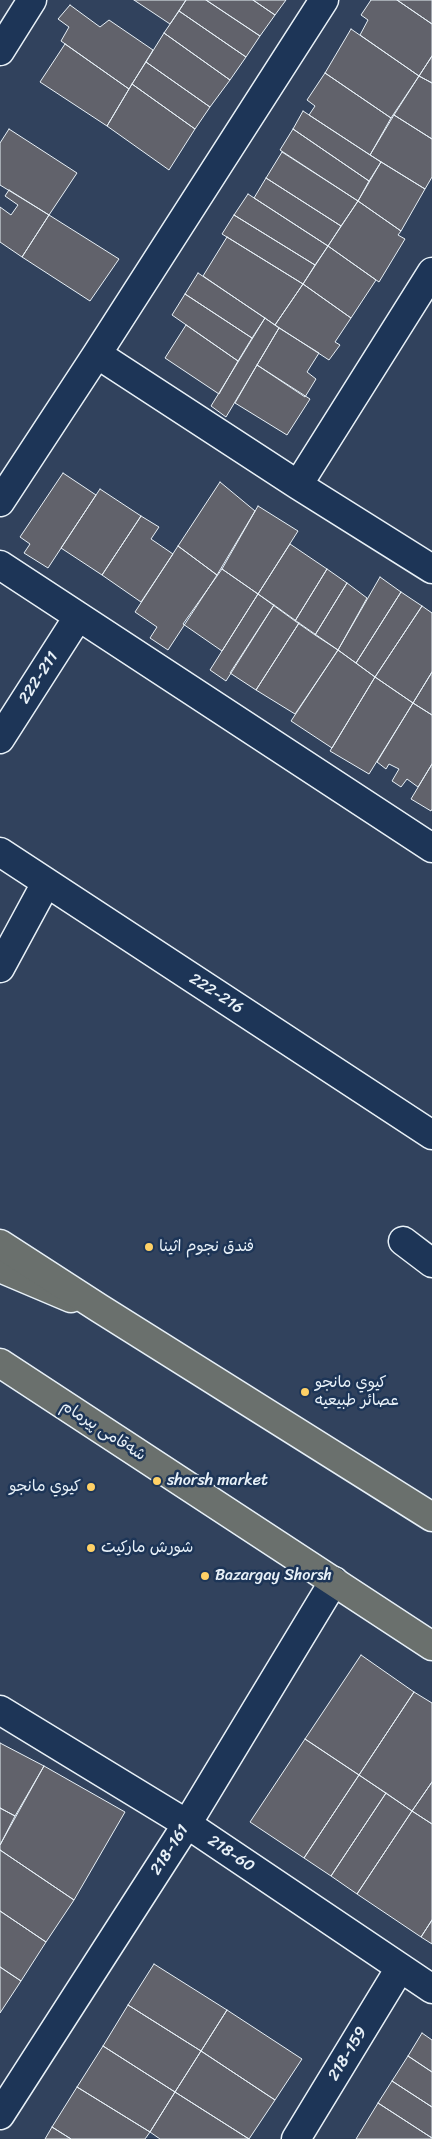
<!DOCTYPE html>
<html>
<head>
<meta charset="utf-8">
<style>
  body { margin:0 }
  canvas { display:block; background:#31425d }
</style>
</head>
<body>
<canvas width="432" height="2139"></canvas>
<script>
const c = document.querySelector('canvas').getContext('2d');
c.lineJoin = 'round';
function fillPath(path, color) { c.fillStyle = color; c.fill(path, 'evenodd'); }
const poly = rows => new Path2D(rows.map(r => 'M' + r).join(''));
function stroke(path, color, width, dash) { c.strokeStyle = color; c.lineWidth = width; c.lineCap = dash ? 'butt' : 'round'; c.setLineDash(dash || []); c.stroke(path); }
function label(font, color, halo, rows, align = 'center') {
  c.font = font + ' Sriracha,"Playpen Sans Arabic",sans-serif'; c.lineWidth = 5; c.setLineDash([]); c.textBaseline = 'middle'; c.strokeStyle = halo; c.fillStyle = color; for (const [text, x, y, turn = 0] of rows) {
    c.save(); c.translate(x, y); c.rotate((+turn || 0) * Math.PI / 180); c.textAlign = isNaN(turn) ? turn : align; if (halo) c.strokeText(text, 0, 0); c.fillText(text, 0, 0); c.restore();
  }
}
const building = poly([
  [134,0,186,0,170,24,134,0],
  [186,0,206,0,260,36,246,57,179,11,186,0],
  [206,0,253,0,275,15,260,36,206,0],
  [253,0,286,0,275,15,253,0],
  [371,0,397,0,432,24,432,56,419,76,360,35,368,20,361,15,371,0],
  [397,0,432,0,432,24,397,0],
  [70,5,100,27,109,20,153,50,129,89,61,41,69,27,58,19,70,5],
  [179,11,246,57,230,80,164,33,179,11],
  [351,29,419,76,391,118,325,73,351,29],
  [164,33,230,80,210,107,146,62,164,33],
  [65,44,129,89,107,126,40,82,65,44],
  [432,56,432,83,419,76,432,56],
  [146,62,210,107,195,129,132,84,146,62],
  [325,73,391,118,370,155,309,115,315,106,307,100,325,73],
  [419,76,432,83,432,139,394,115,419,76],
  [132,84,195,129,169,170,107,126,132,84],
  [303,111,381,162,369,181,293,129,303,111],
  [394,115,432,139,432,177,425,189,370,155,394,115],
  [9,129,77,173,49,215,0,185,0,143,9,129],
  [293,129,369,181,358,201,280,150,293,129],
  [282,152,358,201,341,226,266,178,282,152],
  [381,162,425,189,401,231,358,201,381,162],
  [266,178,341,226,328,246,254,198,266,178],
  [9,190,49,215,22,257,0,242,0,207,11,215,18,205,5,196,9,190],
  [248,194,328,246,315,265,234,215,248,194],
  [358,201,401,231,398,235,405,239,379,282,328,246,358,201],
  [49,215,119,259,90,301,22,257,49,215],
  [234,215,315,265,303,284,222,234,234,215],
  [227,237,303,284,275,325,203,276,227,237],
  [328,246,376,280,351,318,303,284,328,246],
  [198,273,265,318,252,338,185,294,198,273],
  [303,284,351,318,335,342,340,345,329,360,275,325,303,284],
  [185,294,252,338,238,361,172,315,185,294],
  [265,318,279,328,226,417,211,406,265,318],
  [186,325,238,361,219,394,165,358,186,325],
  [279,328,319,353,307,372,316,379,305,397,257,365,279,328],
  [257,365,310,399,287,435,235,403,257,365],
  [63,473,96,495,48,568,24,553,30,544,20,537,63,473],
  [220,482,255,511,217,575,178,546,220,482],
  [100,489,141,516,102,575,61,548,100,489],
  [258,506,298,531,258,594,222,569,258,506],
  [141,516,159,527,151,539,173,554,141,602,102,575,141,516],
  [290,544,327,569,295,621,258,594,290,544],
  [178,546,217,575,168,650,150,638,157,627,135,612,178,546],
  [222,569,258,594,222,651,183,624,222,569],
  [327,569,347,583,315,635,295,621,327,569],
  [380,577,401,592,356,663,338,650,380,577],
  [347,583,367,598,338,650,315,635,347,583],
  [401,592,422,606,375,677,356,663,401,592],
  [258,594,274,605,226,681,210,670,258,594],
  [274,605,299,623,256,690,230,673,274,605],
  [422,606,432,613,432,672,413,703,375,677,422,606],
  [299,623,338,650,295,714,256,690,299,623],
  [338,650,375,677,332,748,291,721,338,650],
  [432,672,432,715,413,703,432,672],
  [375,677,413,703,369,774,330,751,375,677],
  [413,703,432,715,432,764,418,787,407,779,401,787,392,781,399,769,389,764,386,769,377,762,413,703],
  [432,764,432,809,431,811,411,799,432,764],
  [361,1655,414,1692,359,1775,305,1739,361,1655],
  [414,1692,432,1703,432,1782,412,1811,359,1775,414,1692],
  [305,1739,359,1775,304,1858,250,1822,305,1739],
  [0,1743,44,1766,15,1816,0,1808,0,1743],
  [44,1766,125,1812,74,1900,0,1850,0,1845,44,1766],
  [359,1775,386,1793,331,1876,304,1858,359,1775],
  [432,1782,432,1824,412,1811,432,1782],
  [386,1793,412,1811,357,1894,331,1876,386,1793],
  [0,1808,15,1816,0,1845,0,1808],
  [412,1811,432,1824,432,1920,421,1937,357,1894,412,1811],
  [0,1850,74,1900,46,1942,0,1911,0,1850],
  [0,1911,46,1942,21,1981,0,1967,0,1911],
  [432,1920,432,1944,421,1937,432,1920],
  [154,1964,227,2010,201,2051,128,2005,154,1964],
  [0,1967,21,1981,0,2013,0,1967],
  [128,2005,201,2051,175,2092,103,2046,128,2005],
  [227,2010,302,2059,275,2100,201,2051,227,2010],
  [422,2033,432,2040,432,2072,408,2056,422,2033],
  [103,2046,175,2092,150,2132,77,2087,103,2046],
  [201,2051,275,2100,249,2139,175,2092,201,2051],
  [408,2056,432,2072,432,2107,392,2081,408,2056],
  [392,2081,432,2107,432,2138,378,2103,392,2081],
  [77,2087,150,2132,145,2139,71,2139,52,2127,77,2087],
  [175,2092,249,2139,160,2139,150,2132,175,2092],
  [378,2103,432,2138,432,2139,356,2139,378,2103],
  [52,2127,71,2139,45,2139,52,2127]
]);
const minor = poly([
  [0,51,32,0],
  [97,354,298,485,432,569],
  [298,485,432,272],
  [0,502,97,354,324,0],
  [0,565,432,848],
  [0,739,78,617],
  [0,852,432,1135],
  [0,968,46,883],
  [403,1241,432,1263],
  [0,1710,187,1824,432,1989],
  [0,2115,187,1824,334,1581],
  [296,2139,400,1968]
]);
const major = poly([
  [0,1268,71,1298]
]);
const highway = poly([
  [0,1244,99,1308,432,1517],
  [0,1363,432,1646]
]);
const markers = [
  [149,1247,5,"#ffd166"],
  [305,1392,5,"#ffd166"],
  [157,1481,5,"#ffd166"],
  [91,1487,5,"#ffd166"],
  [91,1548,5,"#ffd166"],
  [205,1576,5,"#ffd166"]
];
const streetNames = [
  ["222-211",39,678,-57],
  ["222-216",216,994,33],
  ["شەقامی پیرمام",103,1431,33],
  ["218-161",170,1850,-57],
  ["218-60",231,1854,34],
  ["218-159",348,2054,-59]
];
const poiNames = [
  ["فندق نجوم اثينا",159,1247],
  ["كيوي مانجو",315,1383],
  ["عصائر طبيعيه",315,1401],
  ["shorsh market",167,1481],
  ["كيوي مانجو",81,1487,"right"],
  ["شورش ماركيت",101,1548],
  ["Bazargay Shorsh",215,1576]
];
fillPath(building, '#61626b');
stroke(building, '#e8f1f8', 1);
stroke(minor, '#e8f1f8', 31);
stroke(major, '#e8f1f8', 31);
stroke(highway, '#e8f1f8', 31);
stroke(minor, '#1d3557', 28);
stroke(major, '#6a706d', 28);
stroke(highway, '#6a706d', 28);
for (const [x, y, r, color] of markers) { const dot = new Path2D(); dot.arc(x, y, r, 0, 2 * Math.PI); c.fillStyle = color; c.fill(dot); stroke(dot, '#1d3557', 2); }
label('16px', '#e8f1f8', '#1d3557', streetNames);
label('16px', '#e8f1f8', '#1d3557', poiNames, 'left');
</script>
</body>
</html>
